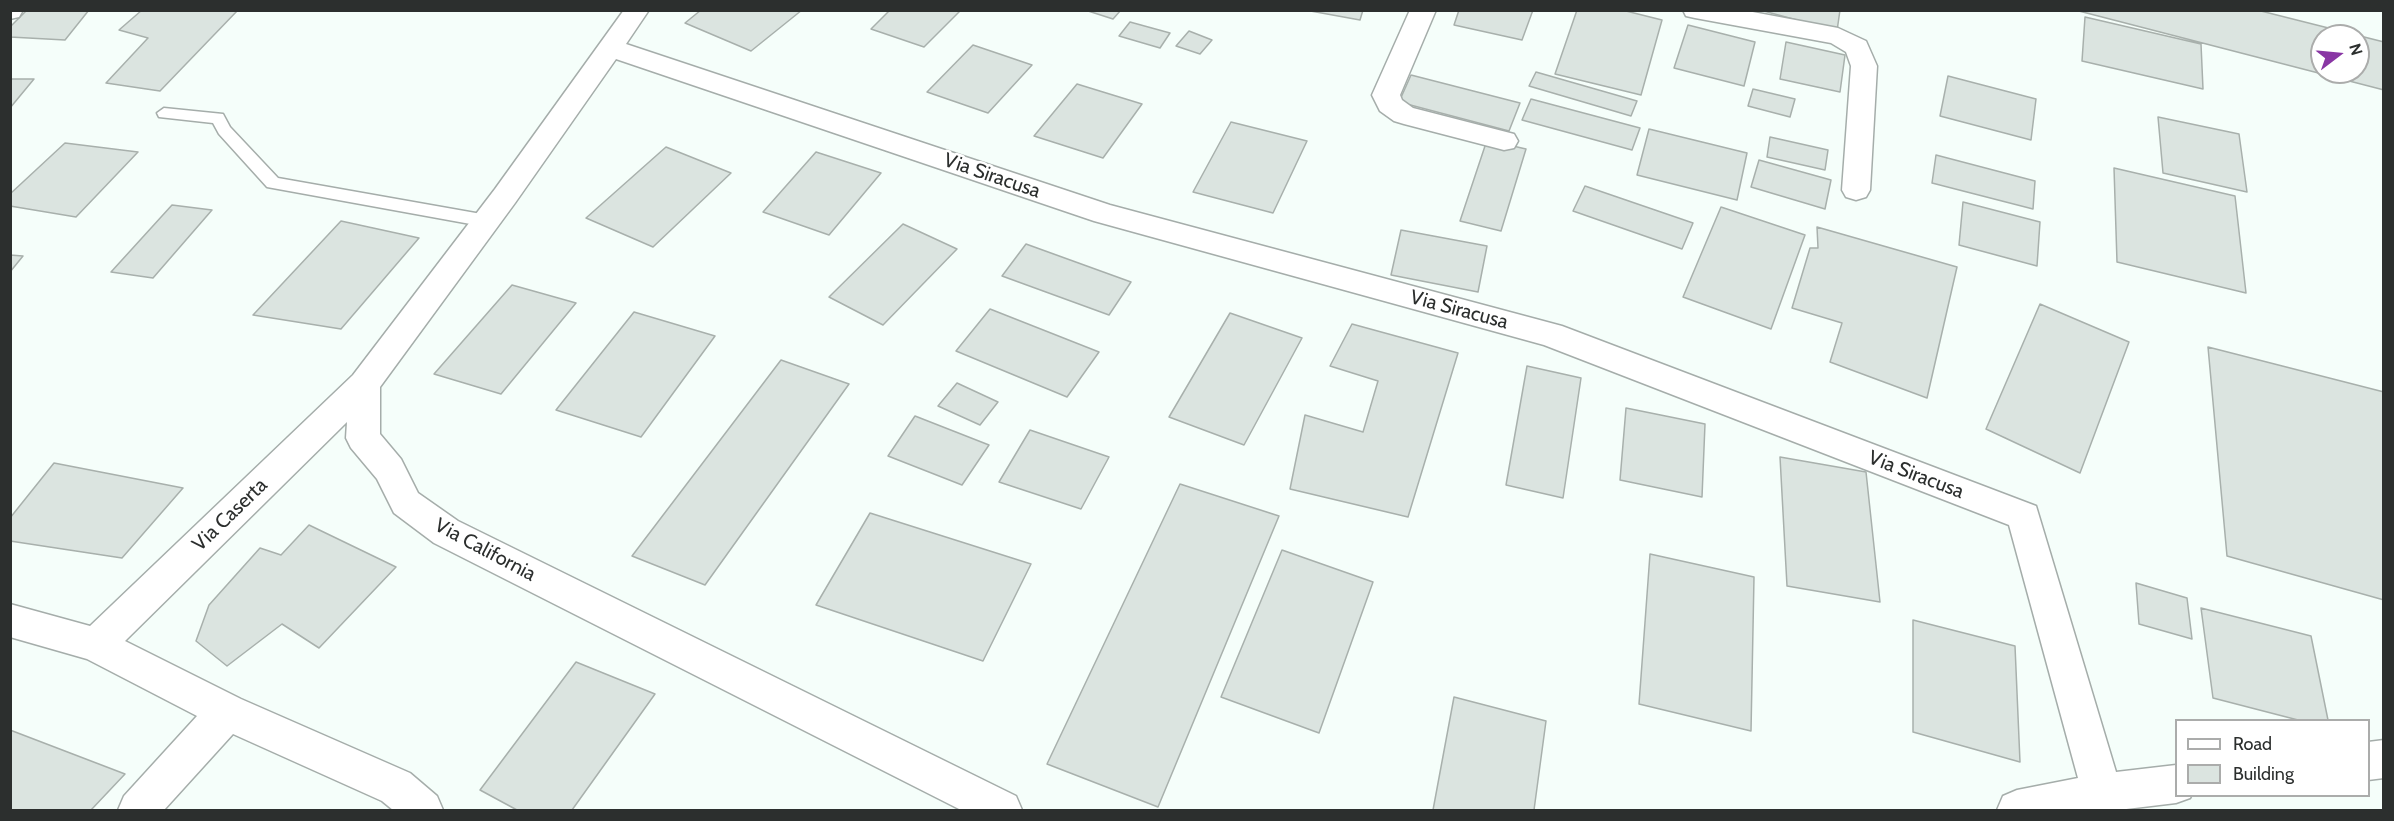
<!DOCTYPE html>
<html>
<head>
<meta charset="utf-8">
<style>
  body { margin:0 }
  #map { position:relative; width:2394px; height:821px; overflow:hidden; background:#f5fefa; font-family:Cabin,sans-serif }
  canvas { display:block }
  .frame { position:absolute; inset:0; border:12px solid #2c2f2e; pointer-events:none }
  .legend { position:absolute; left:2175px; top:719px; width:195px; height:78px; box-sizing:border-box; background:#fff; border:2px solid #abacab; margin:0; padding:8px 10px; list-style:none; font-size:18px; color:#2c2f2e }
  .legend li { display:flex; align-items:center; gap:12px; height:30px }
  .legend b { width:30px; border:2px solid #abacab }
  .north { position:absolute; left:2310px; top:24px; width:60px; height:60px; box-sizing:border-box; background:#fff; border:2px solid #abacab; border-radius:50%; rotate:74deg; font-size:16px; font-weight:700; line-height:24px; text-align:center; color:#2c2f2e }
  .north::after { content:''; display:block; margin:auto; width:21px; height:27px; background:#8936a4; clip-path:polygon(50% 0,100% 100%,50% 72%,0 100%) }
</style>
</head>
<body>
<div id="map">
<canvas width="2394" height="821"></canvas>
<div class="frame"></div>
<ul class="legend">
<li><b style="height:8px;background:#fff"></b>Road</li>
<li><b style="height:16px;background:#dbe4e0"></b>Building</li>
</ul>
<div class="north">N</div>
</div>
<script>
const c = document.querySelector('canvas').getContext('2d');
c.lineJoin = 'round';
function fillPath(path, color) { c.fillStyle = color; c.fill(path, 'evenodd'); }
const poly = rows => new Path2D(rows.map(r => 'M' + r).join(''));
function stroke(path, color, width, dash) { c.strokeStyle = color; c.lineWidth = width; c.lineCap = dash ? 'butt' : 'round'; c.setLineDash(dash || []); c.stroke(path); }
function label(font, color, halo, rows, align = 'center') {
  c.font = font + ' Cabin,sans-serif'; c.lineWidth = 5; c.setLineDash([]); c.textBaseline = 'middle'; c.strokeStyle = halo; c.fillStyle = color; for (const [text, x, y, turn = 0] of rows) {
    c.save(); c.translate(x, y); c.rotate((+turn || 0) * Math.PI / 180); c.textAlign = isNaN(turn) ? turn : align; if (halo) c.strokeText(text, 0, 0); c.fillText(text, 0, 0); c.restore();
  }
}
const building = poly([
  [27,10,89,10,65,40,10,37,10,27,27,10],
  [142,10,238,10,160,91,106,83,148,38,119,30,142,10],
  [701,10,802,10,751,51,685,23,701,10],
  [890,10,961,10,924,47,871,29,890,10],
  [1085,10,1121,10,1113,19,1085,10],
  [1305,10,1363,10,1360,20,1305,10],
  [1459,10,1533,10,1522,40,1454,25,1459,10],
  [1577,10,1622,10,1662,20,1641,95,1555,74,1577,10],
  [1760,10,1840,10,1837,31,1760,10],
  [2075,10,2257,10,2384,42,2384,90,2075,10],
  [2322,36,2358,36,2358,72,2322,72,2322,36],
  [2085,17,2201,44,2203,89,2082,61,2085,17],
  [1130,22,1170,33,1160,48,1119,36,1130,22],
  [1688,25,1755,42,1744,86,1674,68,1688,25],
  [1189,31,1212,40,1200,54,1176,46,1189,31],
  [1786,42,1845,55,1840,92,1780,79,1786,42],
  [973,45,1032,65,988,113,927,92,973,45],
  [1536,72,1637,101,1631,116,1529,86,1536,72],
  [1411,75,1520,103,1509,131,1399,102,1411,75],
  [1948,76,2036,99,2031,140,1940,116,1948,76],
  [10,79,34,79,10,108,10,79],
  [1077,84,1142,104,1103,158,1034,136,1077,84],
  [1753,89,1795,99,1790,117,1748,106,1753,89],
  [1531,99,1640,128,1632,150,1522,120,1531,99],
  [2158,117,2239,134,2247,192,2163,173,2158,117],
  [1231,122,1307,141,1273,213,1193,192,1231,122],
  [1649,129,1747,153,1737,200,1637,175,1649,129],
  [1770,137,1828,150,1825,170,1767,157,1770,137],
  [1487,140,1526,149,1501,231,1460,221,1487,140],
  [65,143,138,152,76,217,10,206,10,194,65,143],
  [666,147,731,173,653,247,586,218,666,147],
  [816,152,881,173,829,235,763,212,816,152],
  [1936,155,2035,181,2033,209,1932,183,1936,155],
  [1759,160,1831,180,1825,209,1751,187,1759,160],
  [2114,168,2235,196,2246,293,2117,262,2114,168],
  [1585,186,1693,223,1682,249,1573,211,1585,186],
  [1963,202,2040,222,2037,266,1959,245,1963,202],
  [172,205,212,210,153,278,111,272,172,205],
  [1721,207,1805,235,1771,329,1683,297,1721,207],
  [341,221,419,238,341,329,253,315,341,221],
  [903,224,957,249,883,325,829,297,903,224],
  [1817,227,1957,267,1927,398,1830,362,1842,323,1792,308,1810,248,1818,248,1817,227],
  [1401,230,1487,246,1478,292,1391,275,1401,230],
  [1026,244,1131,282,1109,315,1002,276,1026,244],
  [10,255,23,256,10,272,10,255],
  [512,285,576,303,501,394,434,374,512,285],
  [2040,304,2129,342,2080,473,1986,429,2040,304],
  [990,309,1099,352,1067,397,956,351,990,309],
  [634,312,715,336,641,437,556,410,634,312],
  [1230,313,1302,338,1244,445,1169,417,1230,313],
  [1352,324,1458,353,1408,517,1290,489,1305,415,1363,432,1378,381,1330,366,1352,324],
  [2208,347,2384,392,2384,600,2227,556,2208,347],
  [781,360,849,384,705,585,632,556,781,360],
  [1527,366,1581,378,1563,498,1506,485,1527,366],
  [957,383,998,402,980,425,938,406,957,383],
  [1626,408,1705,424,1702,497,1620,480,1626,408],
  [915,416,989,445,962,485,888,456,915,416],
  [1030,430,1109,457,1081,509,999,482,1030,430],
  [1780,457,1866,472,1880,602,1787,586,1780,457],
  [54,463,183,488,122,558,10,541,10,518,54,463],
  [1180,484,1279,516,1158,807,1047,764,1180,484],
  [870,513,1031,564,983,661,816,605,870,513],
  [309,525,396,567,319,648,282,624,227,666,196,641,209,605,260,548,281,555,309,525],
  [1282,550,1373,582,1319,733,1221,697,1282,550],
  [1650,554,1754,577,1751,731,1639,704,1650,554],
  [2136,583,2187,598,2192,639,2139,624,2136,583],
  [2201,608,2311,636,2328,720,2298,720,2213,698,2201,608],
  [1913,620,2015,646,2020,762,1913,732,1913,620],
  [576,662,655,694,572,810,517,810,480,790,576,662],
  [1454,697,1546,721,1534,810,1433,810,1454,697],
  [10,730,125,774,91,810,10,810,10,730]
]);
const service = poly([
  [164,108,223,114,230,127,278,178,487,215,495,221,487,227,267,187,219,134,213,123,159,117,157,113,164,108]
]);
const minor = poly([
  [10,10,23,10,19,17,10,19,10,10],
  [624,10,649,10,626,44,1110,205,1562,326,2036,506,2116,772,2176,765,2176,796,2191,796,2190,798,2176,803,2118,810,1997,810,2003,796,2017,790,2078,778,2009,525,1544,345,1094,221,616,59,515,203,380,387,380,434,401,459,418,493,458,521,1016,796,1022,810,961,810,434,543,394,513,377,479,351,448,346,438,347,422,125,641,241,699,410,773,437,796,443,810,393,810,382,801,233,734,164,810,118,810,124,796,197,716,87,659,10,637,10,604,90,626,353,375,495,189,624,10],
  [1410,10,1436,10,1400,95,1402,100,1413,108,1514,134,1518,141,1514,148,1504,150,1404,124,1394,121,1380,111,1372,95,1410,10],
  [1683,10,1742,10,1838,28,1866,41,1877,66,1870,190,1866,197,1856,200,1846,197,1842,190,1851,66,1846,52,1831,43,1695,18,1686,16,1683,10],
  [2384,740,2384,778,2368,780,2368,742,2384,740]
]);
const streetNames = [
  ["Via Siracusa",992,176,19],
  ["Via Siracusa",1459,310,15],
  ["Via Siracusa",1916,475,21],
  ["Via Caserta",230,515,-44],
  ["Via California",485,550,28]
];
fillPath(building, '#dbe4e0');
stroke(building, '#a8b0ac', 1.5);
stroke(service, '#a5adaa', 3);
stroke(minor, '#a5adaa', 3);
fillPath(service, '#fff');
fillPath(minor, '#fff');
label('20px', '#2c2f2e', '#fff', streetNames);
</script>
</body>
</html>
